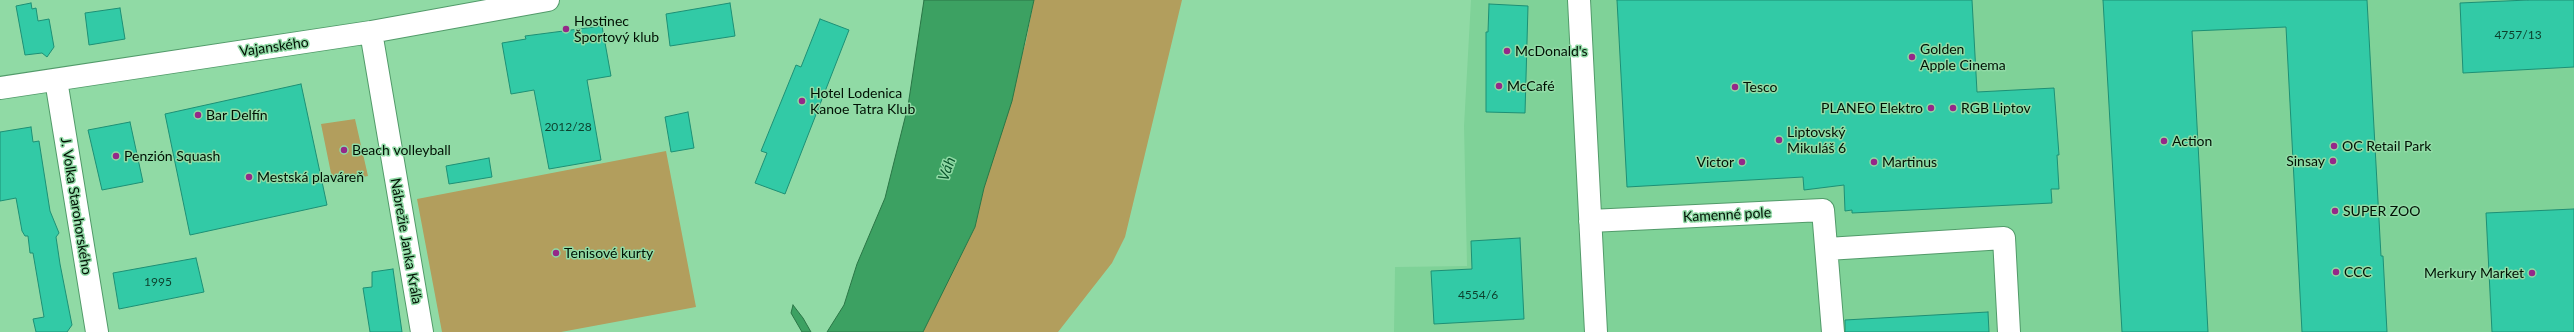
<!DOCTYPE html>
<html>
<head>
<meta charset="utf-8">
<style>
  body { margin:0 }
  canvas { display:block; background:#90daa5 }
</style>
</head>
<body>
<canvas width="2574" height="332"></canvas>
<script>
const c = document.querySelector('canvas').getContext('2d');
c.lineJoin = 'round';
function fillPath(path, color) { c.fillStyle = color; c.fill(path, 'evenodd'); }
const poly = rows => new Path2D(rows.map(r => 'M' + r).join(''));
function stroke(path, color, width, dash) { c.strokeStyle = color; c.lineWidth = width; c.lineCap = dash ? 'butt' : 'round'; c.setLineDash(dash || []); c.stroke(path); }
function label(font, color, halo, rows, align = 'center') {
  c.font = font + ' Lato,sans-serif'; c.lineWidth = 3; c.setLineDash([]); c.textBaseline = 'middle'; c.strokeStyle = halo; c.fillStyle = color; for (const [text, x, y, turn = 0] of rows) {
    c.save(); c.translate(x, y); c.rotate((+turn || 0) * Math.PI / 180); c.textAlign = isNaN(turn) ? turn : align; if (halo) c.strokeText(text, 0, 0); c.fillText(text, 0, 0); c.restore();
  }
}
const built = poly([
  [1471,0,2574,0,2574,332,1394,332,1395,267,1467,266,1464,126]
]);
const green = poly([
  [1034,0,1182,0,1125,237,1112,263,1058,332,923,332,975,227,984,188,1026,41],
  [355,119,368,176,333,183,321,124],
  [666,151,696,307,561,332,442,332,417,199]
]);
const water = poly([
  [924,0,1034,0,1012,101,984,188,975,227,923,332,827,332,844,305,857,264,885,198,908,106,924,0],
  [793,305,803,318,811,332,802,332,791,313,793,305]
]);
const building = poly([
  [1617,0,1972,0,1977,92,2054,88,2059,155,2057,155,2059,189,2051,189,2052,203,1852,213,1852,210,1845,211,1844,185,1804,190,1803,177,1627,187,1617,0],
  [2103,0,2367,0,2381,256,2383,256,2387,332,2302,332,2286,27,2192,31,2208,332,2122,332,2103,0],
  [2528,0,2574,0,2574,67,2463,73,2460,3,2528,0],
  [31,3,32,9,36,8,38,21,49,19,54,47,47,57,42,53,25,55,16,6,31,3],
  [730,3,735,36,670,46,666,14,730,3],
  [1489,4,1528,6,1525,113,1486,112,1486,32,1488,32,1489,4],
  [120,8,125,39,89,45,85,13,120,8],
  [820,19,849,30,785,194,755,183,767,153,761,151,796,65,801,67,820,19],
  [602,26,611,76,587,80,601,160,549,169,534,90,511,94,502,43,526,39,525,36,602,26],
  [301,84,327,205,190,235,165,114,301,84],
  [688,112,694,148,671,152,665,117,688,112],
  [130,122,143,182,102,190,88,130,130,122],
  [31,127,33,142,39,141,50,211,59,233,56,237,60,264,72,325,67,332,36,332,33,319,44,317,33,253,30,253,28,236,25,236,22,231,16,198,0,201,0,132,31,127],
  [489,158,492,177,449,184,446,166,489,158],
  [2574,209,2574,332,2492,332,2486,213,2574,209],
  [1520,238,1524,319,1434,324,1431,271,1472,269,1471,241,1520,238],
  [196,258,204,292,119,309,113,273,196,258],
  [393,269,402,332,370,332,363,288,372,287,372,272,393,269],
  [1988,312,1989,332,1845,332,1845,320,1988,312]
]);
const minor = poly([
  [1579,0,1596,332],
  [371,32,422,332],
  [56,80,97,332],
  [0,88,371,32,548,0],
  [1590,221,1823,210,1833,332],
  [1827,249,2004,238,2009,332]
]);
const markers = [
  [566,29,4,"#952889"],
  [1507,51,4,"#952889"],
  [1912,57,4,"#952889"],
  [1499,86,4,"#952889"],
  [1735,87,4,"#952889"],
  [802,101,4,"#952889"],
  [1931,108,4,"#952889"],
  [1953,108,4,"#952889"],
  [198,115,4,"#952889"],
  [1779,140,4,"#952889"],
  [2164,141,4,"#952889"],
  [2334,146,4,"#952889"],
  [344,150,4,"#952889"],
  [116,156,4,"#952889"],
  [2333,161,4,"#952889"],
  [1742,162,4,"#952889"],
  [1874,162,4,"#952889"],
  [249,177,4,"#952889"],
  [2335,211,4,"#952889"],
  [556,253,4,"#952889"],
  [2336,272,4,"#952889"],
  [2532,273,4,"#952889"]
];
const numberNames = [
  ["4757/13",2518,35],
  ["2012/28",568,127],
  ["1995",158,282],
  ["4554/6",1478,295]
];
const poiNames = [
  ["Hostinec",574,21],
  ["Športový klub",574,37],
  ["Golden",1920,49],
  ["Apple Cinema",1920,65],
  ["McDonald's",1515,51],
  ["McCafé",1507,86],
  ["Tesco",1743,87],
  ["Hotel Lodenica",810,93],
  ["Kanoe Tatra Klub",810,109],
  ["PLANEO Elektro",1923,108,"right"],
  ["RGB Liptov",1961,108],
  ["Bar Delfín",206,115],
  ["Liptovský",1787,132],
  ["Mikuláš 6",1787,148],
  ["Action",2172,141],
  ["OC Retail Park",2342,146],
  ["Beach volleyball",352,150],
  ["Penzión Squash",124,156],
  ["Sinsay",2325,161,"right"],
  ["Victor",1734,162,"right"],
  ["Martinus",1882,162],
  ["Mestská plaváreň",257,177],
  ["SUPER ZOO",2343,211],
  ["Tenisové kurty",564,253],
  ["CCC",2344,272],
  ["Merkury Market",2524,273,"right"]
];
const streetNames = [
  ["Vajanského",274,47,-8],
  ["J. Volka Starohorského",76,206,81],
  ["Kamenné pole",1727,215,-3],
  ["Nábrežie Janka Kráľa",406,241,80]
];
const waterNames = [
  ["Váh",947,169,-70]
];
fillPath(built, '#7fd298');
fillPath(green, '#b29e5d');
fillPath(water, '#3ca162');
stroke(water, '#2a7646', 1);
fillPath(building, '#32caa6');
stroke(building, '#1d9075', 1);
stroke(minor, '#529b6a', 24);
stroke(minor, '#fff', 22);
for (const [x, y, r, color] of markers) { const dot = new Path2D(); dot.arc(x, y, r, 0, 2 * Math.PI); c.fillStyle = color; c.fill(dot); stroke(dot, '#90daa5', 1.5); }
label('12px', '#0c3f2c', null, numberNames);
label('14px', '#001104', '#90daa5', poiNames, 'left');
label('14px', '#001104', '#90daa5', streetNames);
label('italic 15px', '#09562c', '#90daa5', waterNames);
</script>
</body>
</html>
